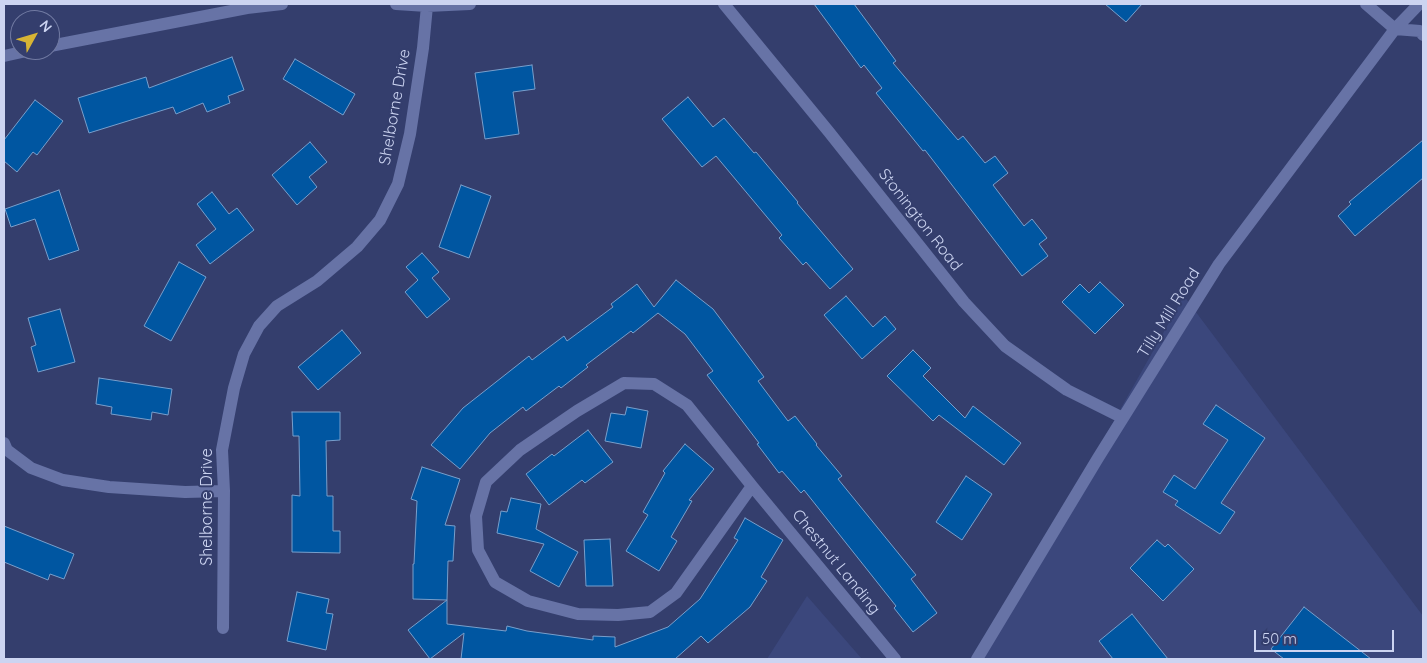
<!DOCTYPE html>
<html>
<head>
<meta charset="utf-8">
<style>
  body { margin:0 }
  #map { position:relative; width:1427px; height:663px; overflow:hidden; background:#343e6d; font-family:Quicksand,sans-serif }
  canvas { display:block }
  .frame { position:absolute; inset:0; border:5px solid #ccd4f1; pointer-events:none }
  .north { position:absolute; left:10px; top:10px; width:50px; height:50px; box-sizing:border-box; background:#343e6d; border:1px solid #717aa2; border-radius:50%; rotate:51deg; font-size:14px; font-weight:700; line-height:20px; text-align:center; color:#ccd4f1 }
  .north::after { content:''; display:block; margin:auto; width:18px; height:22px; background:#d7b434; clip-path:polygon(50% 0,100% 100%,50% 72%,0 100%) }
  .scale { position:absolute; left:1254px; top:630px; width:140px; height:22px; box-sizing:border-box; border:2px solid #ccd4f1; border-top:0; padding-left:6px; font-size:15px; line-height:18px; white-space:nowrap; color:#ccd4f1; -webkit-text-stroke:4px #343e6d; paint-order:stroke }
</style>
</head>
<body>
<div id="map">
<canvas width="1427" height="663"></canvas>
<div class="frame"></div>
<div class="north">N</div>
<div class="scale">50 m</div>
</div>
<script>
const c = document.querySelector('canvas').getContext('2d');
c.lineJoin = 'round';
function fillPath(path, color) { c.fillStyle = color; c.fill(path, 'evenodd'); }
const poly = rows => new Path2D(rows.map(r => 'M' + r).join(''));
function stroke(path, color, width, dash) { c.strokeStyle = color; c.lineWidth = width; c.lineCap = dash ? 'butt' : 'round'; c.setLineDash(dash || []); c.stroke(path); }
function label(font, color, halo, rows, align = 'center') {
  c.font = font + ' Quicksand,sans-serif'; c.lineWidth = 4; c.setLineDash([]); c.textBaseline = 'middle'; c.strokeStyle = halo; c.fillStyle = color; for (const [text, x, y, turn = 0] of rows) {
    c.save(); c.translate(x, y); c.rotate((+turn || 0) * Math.PI / 180); c.textAlign = isNaN(turn) ? turn : align; if (halo) c.strokeText(text, 0, 0); c.fillText(text, 0, 0); c.restore();
  }
}
const built = poly([
  [1184,296,1423,616,1423,659,980,659],
  [807,596,862,659,767,659]
]);
const building = poly([
  [814,4,854,4,896,61,893,63,958,140,963,136,985,163,995,156,1008,173,993,185,1024,226,1032,219,1047,238,1039,244,1048,256,1022,276,925,150,923,151,876,93,882,88,864,65,861,68,814,4],
  [1105,4,1142,4,1126,22,1105,4],
  [232,57,244,90,228,96,230,103,207,112,203,103,176,114,173,107,89,133,78,98,146,77,149,88,232,57],
  [295,59,355,94,343,115,283,79,295,59],
  [532,65,535,89,513,92,519,134,485,139,475,73,532,65],
  [688,97,713,127,724,118,754,153,756,152,798,202,797,203,853,269,830,289,806,262,803,265,779,238,782,235,716,156,702,167,662,119,688,97],
  [35,100,63,121,37,155,33,152,17,172,4,161,4,140,35,100],
  [1423,140,1423,178,1355,236,1338,216,1351,204,1349,202,1423,140],
  [310,142,327,162,309,177,317,187,297,205,272,175,310,142],
  [461,185,491,196,469,258,439,247,461,185],
  [59,190,79,250,49,260,35,219,11,227,5,209,59,190],
  [212,192,229,214,237,208,254,230,210,264,196,245,216,229,197,204,212,192],
  [422,253,439,272,432,278,450,299,427,318,405,292,418,280,406,267,422,253],
  [179,262,206,277,171,341,144,326,179,262],
  [676,280,713,309,764,377,758,381,788,421,795,416,817,444,816,445,842,476,838,479,916,575,911,579,937,613,913,632,894,608,896,606,804,490,801,493,782,471,779,473,757,444,759,443,707,375,713,371,685,334,658,313,633,333,631,331,586,365,588,367,561,388,559,386,526,411,523,407,490,433,460,469,431,445,463,408,529,356,532,360,564,336,567,341,613,307,611,304,637,284,654,307,676,280],
  [1100,282,1124,305,1095,334,1062,302,1080,284,1089,293,1100,282],
  [846,296,873,327,885,316,896,329,862,359,824,315,846,296],
  [60,309,75,362,38,372,31,347,36,345,28,318,60,309],
  [342,330,361,353,318,390,298,367,342,330],
  [913,350,931,368,923,376,965,418,973,406,1021,443,1004,465,939,415,933,421,887,376,913,350],
  [99,378,172,389,168,415,152,412,151,420,111,414,112,407,96,404,99,378],
  [1216,405,1265,438,1221,503,1235,512,1220,534,1175,505,1178,501,1163,492,1174,475,1195,489,1228,440,1203,424,1216,405],
  [627,407,648,411,641,448,605,441,611,413,625,415,627,407],
  [292,412,340,412,340,440,326,441,327,496,333,496,333,531,340,531,340,553,292,552,292,495,300,496,299,436,293,436,292,412],
  [588,430,613,462,585,483,582,480,549,505,526,474,552,454,554,456,588,430],
  [685,444,714,469,689,500,692,501,671,537,677,541,659,571,626,551,648,515,643,512,665,473,663,471,685,444],
  [422,467,460,479,445,525,455,526,453,561,448,561,447,600,413,599,413,564,414,564,417,501,411,499,422,467],
  [966,476,992,494,962,540,936,522,966,476],
  [511,498,541,504,536,529,578,552,559,587,530,571,544,544,497,533,501,511,507,512,511,498],
  [745,518,783,540,761,577,767,581,750,607,708,643,701,636,675,659,461,659,464,633,430,659,408,630,447,600,447,624,506,631,507,626,527,631,593,640,593,636,615,637,615,647,668,627,700,599,738,540,734,538,745,518],
  [4,526,74,554,64,579,50,574,48,580,4,562,4,526],
  [610,539,613,586,586,586,584,540,610,539],
  [1157,540,1165,547,1168,544,1194,569,1163,601,1130,568,1157,540],
  [297,592,329,599,326,613,333,614,326,650,287,641,297,592],
  [1304,607,1371,659,1284,659,1271,649,1304,607],
  [1132,614,1168,659,1113,659,1099,641,1132,614]
]);
const minor = poly([
  [396,4,427,6,470,4],
  [724,4,829,132,964,302,1005,346,1067,390,1123,418],
  [1366,4,1395,29,1420,31,1423,35],
  [50,46,247,8,282,4],
  [4,56,31,50],
  [624,383,654,384,687,405,752,486,676,593,650,612,618,615,578,614,528,601,495,582,478,550,476,516,486,482,520,450,577,411,624,383],
  [4,443,7,450,31,468,63,480,109,487,185,492,224,491],
  [752,486,895,659],
  [223,628,224,491,222,450,234,388,244,354,259,326,277,306,317,281,357,247,380,220,398,184,410,134,423,48,427,6],
  [977,659,1098,458,1219,264,1395,29,1419,4]
]);
const streetNames = [
  ["Shelborne Drive",395,107,-80],
  ["Stonington Road",920,220,52],
  ["Tilly Mill Road",1169,313,-58],
  ["Shelborne Drive",207,507,-90],
  ["Chestnut Landing",836,562,51]
];
fillPath(built, '#3b477c');
fillPath(building, '#0056a1');
stroke(building, '#789fcc', 1);
stroke(minor, '#6773a6', 12);
label('16px', '#ccd4f1', '#343e6d', streetNames);
</script>
</body>
</html>
